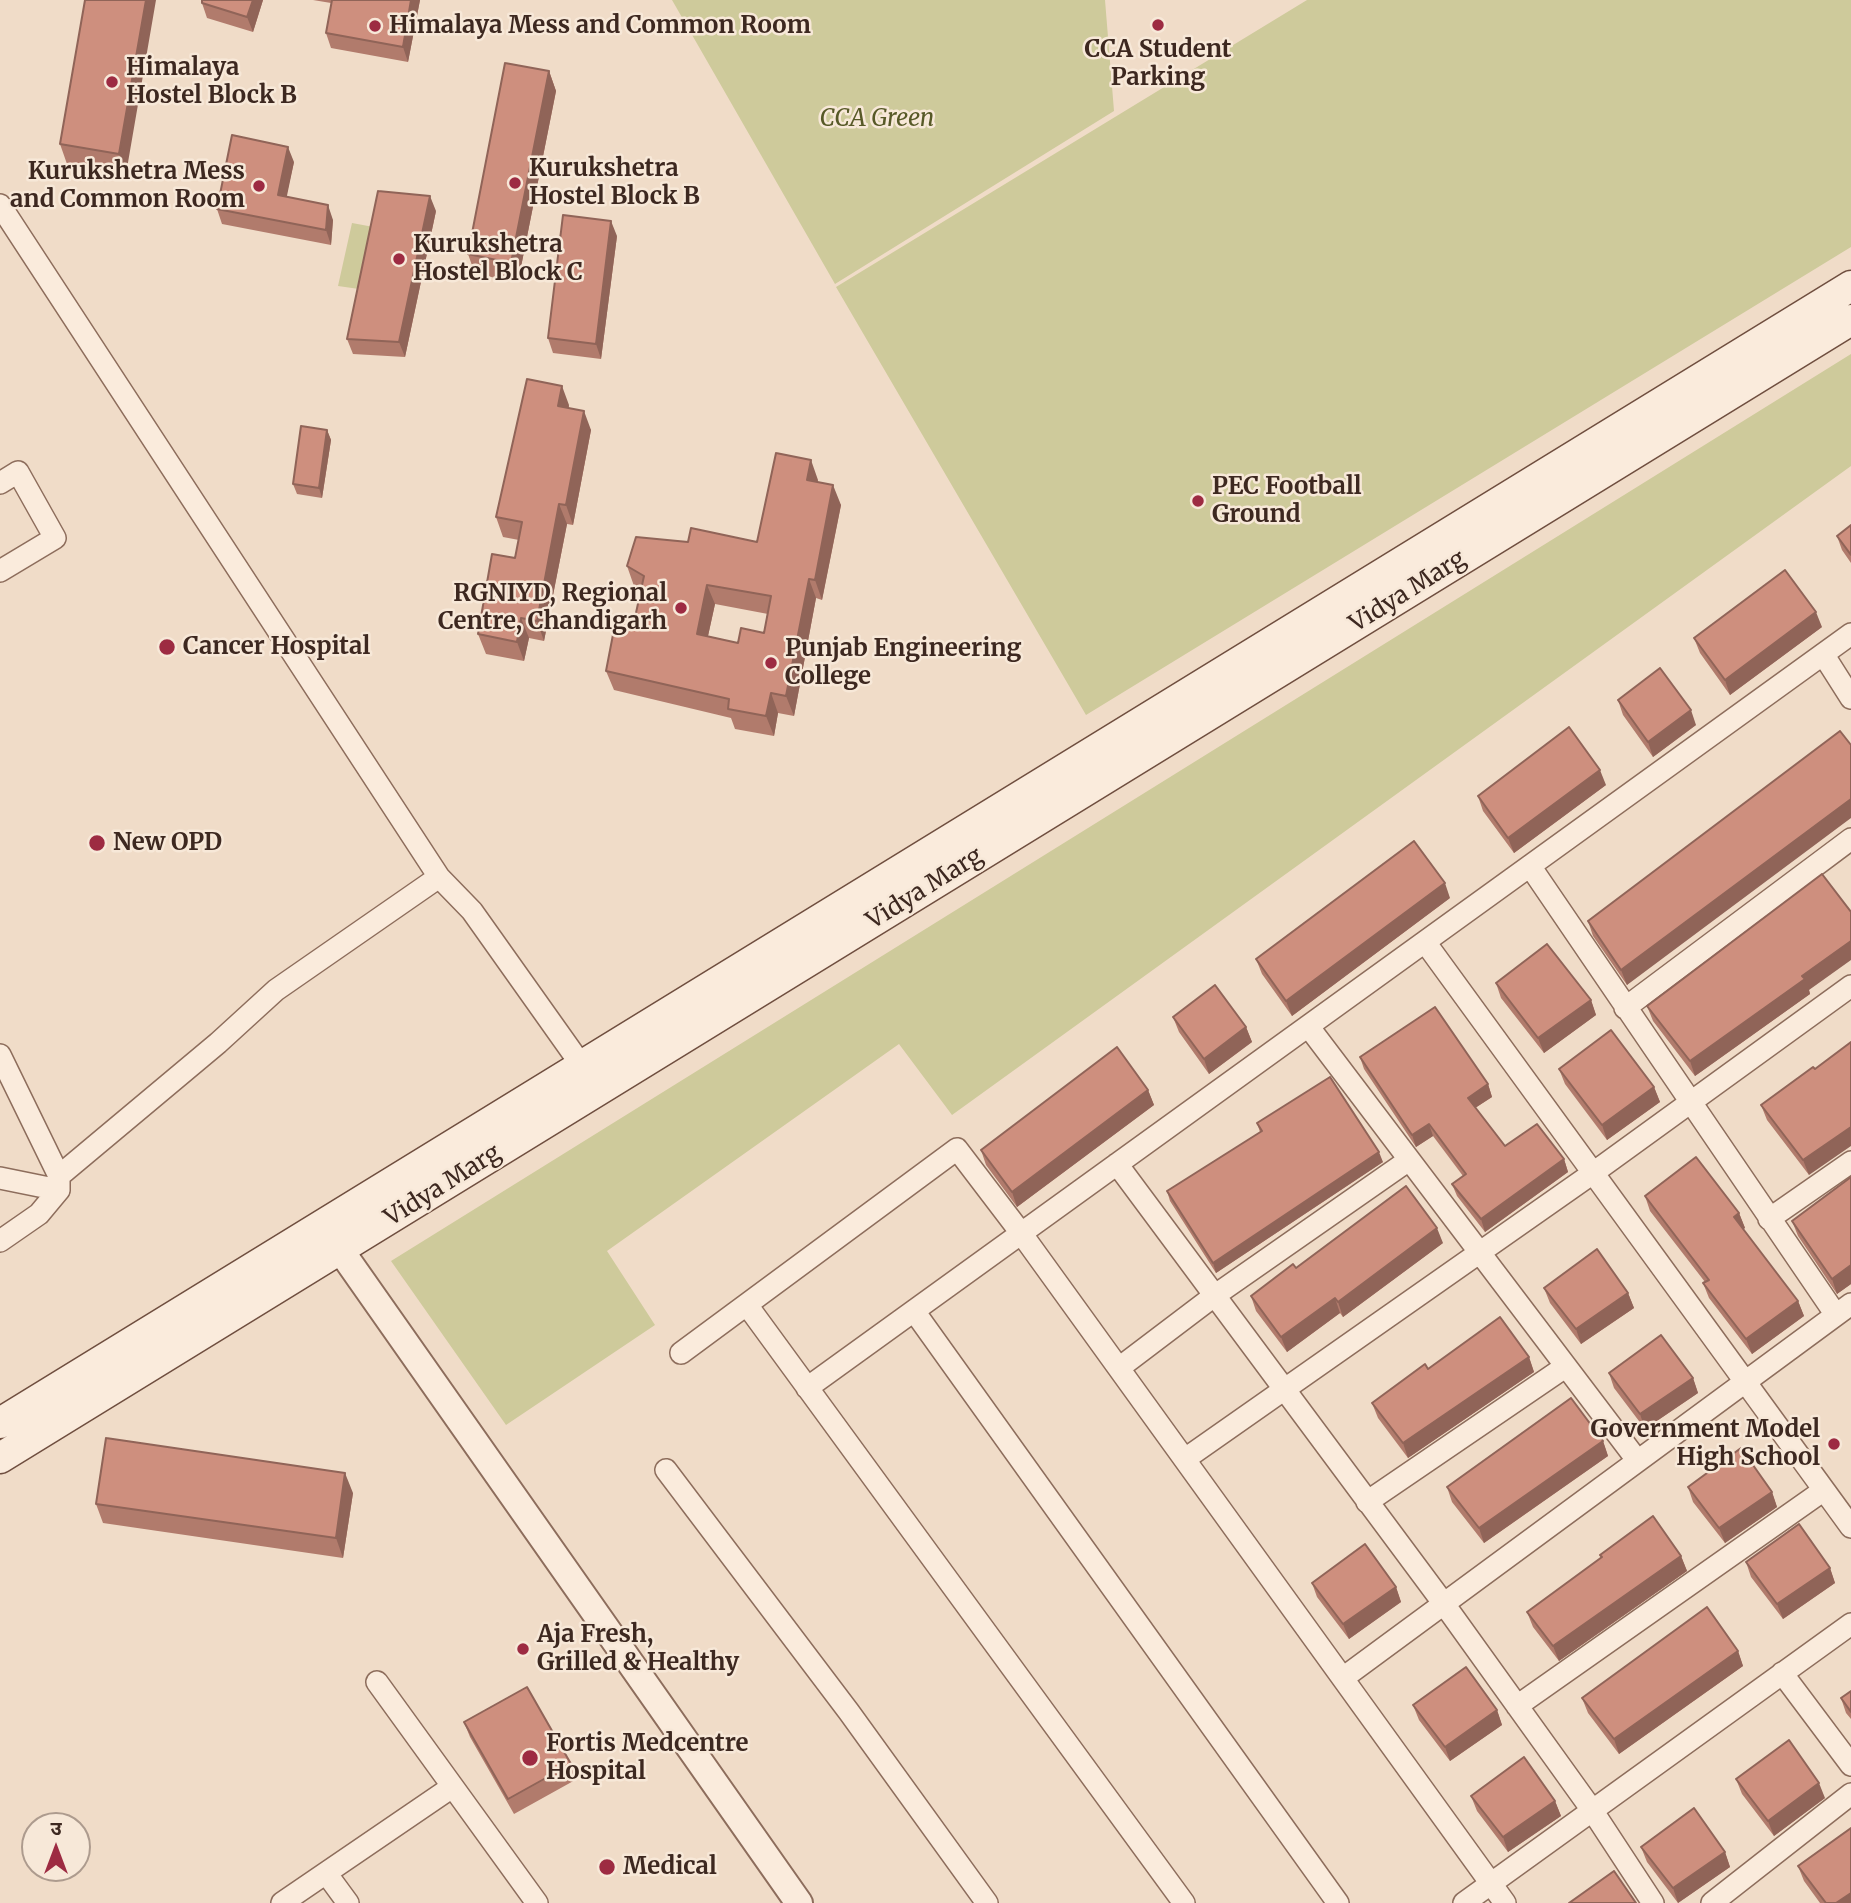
<!DOCTYPE html>
<html>
<head>
<meta charset="utf-8">
<style>
  body { margin:0 }
  #map { position:relative; width:1851px; height:1903px; overflow:hidden; background:#f0dcc8; font-family:Merriweather,"Noto Sans Devanagari",serif }
  canvas { display:block }
  .north { position:absolute; left:21px; top:1812px; width:70px; height:70px; box-sizing:border-box; background:#f7e8d8; border:2px solid #ad9b8e; border-radius:50%; rotate:0deg; font-size:19px; font-weight:700; line-height:28px; text-align:center; color:#3d2820 }
  .north::after { content:''; display:block; margin:auto; width:24px; height:32px; background:#9d2b42; clip-path:polygon(50% 0,100% 100%,50% 72%,0 100%) }
</style>
</head>
<body>
<div id="map">
<canvas width="1851" height="1903"></canvas>
<div class="north">उ</div>
</div>
<script>
const c = document.querySelector('canvas').getContext('2d');
c.lineJoin = 'round';
function fillPath(path, color) { c.fillStyle = color; c.fill(path, 'evenodd'); }
const poly = rows => new Path2D(rows.map(r => 'M' + r).join(''));
function stroke(path, color, width, dash) { c.strokeStyle = color; c.lineWidth = width; c.lineCap = dash ? 'butt' : 'round'; c.setLineDash(dash || []); c.stroke(path); }
function label(font, color, halo, rows, align = 'center') {
  c.font = font + ' Merriweather,serif'; c.lineWidth = 5; c.setLineDash([]); c.textBaseline = 'middle'; c.strokeStyle = halo; c.fillStyle = color; for (const [text, x, y, turn = 0] of rows) {
    c.save(); c.translate(x, y); c.rotate((+turn || 0) * Math.PI / 180); c.textAlign = isNaN(turn) ? turn : align; if (halo) c.strokeText(text, 0, 0); c.fillText(text, 0, 0); c.restore();
  }
}
const green = poly([
  [672,0,1105,0,1114,111,835,284],
  [1307,0,1851,0,1851,247,1086,715,836,287],
  [352,223,379,228,366,290,338,286],
  [1851,354,1851,466,952,1115,899,1044,607,1251,655,1325,506,1425,391,1261]
]);
const minor = poly([
  [0,205,439,877],
  [0,483,18,472,55,538,0,571],
  [1823,654,1851,698],
  [1530,866,1836,1315],
  [1425,942,1851,1527],
  [1625,1008,1851,839],
  [1308,1026,1637,1460],
  [0,1055,59,1176,59,1190,39,1214,0,1241],
  [1117,1164,1444,1604,1592,1810,1653,1903],
  [59,1176,218,1043,276,990,439,877,472,911,582,1066],
  [0,1178,59,1190],
  [1769,1219,1851,1162],
  [747,1305,1184,1903],
  [914,1311,1338,1903],
  [681,1353,957,1149,1021,1233,1505,1903],
  [1119,1368,1214,1296,1409,1160],
  [807,1388,1851,634],
  [1185,1459,1593,1173,1851,986],
  [666,1470,849,1712,987,1903],
  [1367,1502,1565,1367],
  [1782,1673,1851,1765],
  [1343,1678,1851,1304],
  [377,1682,537,1903],
  [1517,1706,1824,1490],
  [326,1873,348,1903],
  [282,1903,452,1787],
  [1464,1903,1851,1624],
  [1712,1903,1851,1794]
]);
const tertiary = poly([
  [329,1234,799,1903]
]);
const secondary = poly([
  [0,1423,1851,286],
  [0,1458,1851,320]
]);
const wall = poly([
  [85,0,126,174,67,164,60,144],
  [263,0,253,32,207,18,202,3],
  [313,0,420,0,408,62,331,48,326,33,331,3],
  [549,71,556,91,518,282,475,274,468,254],
  [294,162,286,197,333,220,331,245,222,224,217,209],
  [436,211,405,357,353,354,347,339],
  [617,236,601,359,553,353,548,338],
  [569,405,569,408,591,430,573,525,567,524,544,641,529,638,524,661,486,654,478,634,515,558,519,540,503,537,496,517],
  [327,430,331,440,322,498,297,494,293,484],
  [818,480,818,482,841,505,822,600,816,598,794,716,778,713,774,736,735,729,731,718,614,690,606,671,634,622,641,590,634,586,627,566,688,542,757,542],
  [715,604,768,614,764,633,738,643,708,636],
  [1851,525,1851,563,1842,550,1837,536],
  [1822,627,1730,695,1700,653,1694,638],
  [1618,700,1696,725,1653,757,1623,715],
  [1840,731,1627,985,1593,936,1588,921],
  [1606,785,1514,853,1483,811,1478,796],
  [1450,898,1292,1016,1262,974,1256,959],
  [1496,983,1591,1000,1596,1015,1544,1053,1501,998],
  [1809,990,1810,994,1695,1076,1653,1021,1647,1006],
  [1173,1017,1246,1027,1252,1042,1209,1074,1179,1032],
  [1360,1057,1488,1084,1492,1097,1475,1108,1505,1146,1564,1159,1568,1172,1485,1232,1457,1196,1452,1184,1463,1176,1433,1136,1416,1147,1364,1069],
  [1813,1067,1809,1175,1767,1120,1761,1105],
  [1559,1069,1654,1087,1660,1102,1607,1140,1565,1084],
  [1148,1090,1154,1105,1017,1207,986,1165,981,1150],
  [1257,1123,1383,1162,1216,1273,1170,1201,1167,1191,1260,1132],
  [1851,1177,1851,1284,1837,1294,1798,1236,1792,1221],
  [1645,1196,1739,1213,1745,1228,1743,1229,1798,1301,1804,1316,1752,1354,1709,1298,1703,1283,1705,1282,1650,1211],
  [1443,1243,1343,1317,1340,1313,1287,1352,1256,1311,1251,1296,1296,1268],
  [1544,1288,1628,1293,1634,1308,1581,1344,1550,1303],
  [1529,1357,1534,1372,1408,1458,1378,1418,1372,1403,1428,1369],
  [1609,1373,1693,1378,1698,1393,1645,1429,1614,1388],
  [1603,1441,1608,1456,1484,1543,1452,1502,1447,1487],
  [1688,1487,1772,1492,1777,1507,1725,1543,1693,1502],
  [353,1493,343,1558,103,1523,96,1504],
  [1600,1555,1681,1556,1687,1571,1559,1661,1533,1627,1527,1612,1601,1558],
  [1746,1562,1830,1568,1835,1583,1783,1619,1751,1577],
  [1312,1583,1396,1587,1401,1602,1349,1639,1317,1597],
  [1738,1651,1743,1666,1619,1754,1588,1713,1582,1698],
  [1851,1691,1851,1719,1846,1713,1841,1698],
  [1413,1705,1497,1710,1502,1725,1450,1761,1419,1720],
  [464,1722,571,1764,577,1779,514,1814,470,1737],
  [1736,1779,1825,1798,1774,1836,1742,1794],
  [1471,1796,1555,1801,1561,1816,1508,1852,1477,1811],
  [1641,1847,1725,1852,1730,1867,1678,1903,1647,1862],
  [1798,1866,1851,1903,1820,1903,1804,1881]
]);
const shadedWall = poly([
  [146,0,156,0,126,174,119,154],
  [253,0,263,0,253,32,247,17],
  [411,0,420,0,408,62,403,47],
  [549,71,556,91,518,282,511,263],
  [288,147,294,162,284,210,278,195],
  [430,196,436,211,405,357,399,342],
  [328,205,333,220,331,245,326,230],
  [611,221,617,236,601,359,596,344],
  [562,386,569,405,565,426,558,406],
  [584,411,591,430,573,525,566,505],
  [327,430,331,440,322,498,319,488],
  [811,460,818,480,814,500,807,480],
  [833,485,841,505,822,600,815,580],
  [559,504,567,524,544,641,537,621],
  [809,579,816,598,794,716,786,696],
  [707,585,715,604,704,654,697,634],
  [1816,612,1822,627,1730,695,1725,680],
  [521,618,529,638,524,661,517,642],
  [771,693,778,713,774,736,766,716],
  [1691,710,1696,725,1653,757,1648,742],
  [1600,770,1606,785,1514,853,1508,838],
  [1851,799,1851,818,1627,985,1621,970],
  [1445,883,1450,898,1292,1016,1286,1001],
  [1851,941,1851,960,1809,990,1810,994,1695,1076,1690,1061,1802,976],
  [1591,1000,1596,1015,1544,1053,1538,1038],
  [1246,1027,1252,1042,1209,1074,1204,1059],
  [1488,1084,1492,1097,1472,1110,1468,1098],
  [1654,1087,1660,1102,1607,1140,1602,1125],
  [1148,1090,1154,1105,1017,1207,1012,1192],
  [1429,1124,1433,1136,1416,1147,1412,1135],
  [1851,1127,1851,1146,1809,1175,1803,1160],
  [1379,1152,1383,1162,1216,1273,1213,1263],
  [1564,1159,1568,1172,1485,1232,1481,1219],
  [1739,1213,1745,1228,1739,1232,1734,1217],
  [1437,1228,1443,1243,1343,1317,1338,1302],
  [1851,1265,1851,1284,1837,1294,1832,1279],
  [1628,1293,1634,1308,1581,1344,1576,1329],
  [1335,1298,1340,1313,1287,1352,1281,1337],
  [1798,1301,1804,1316,1752,1354,1746,1339],
  [1529,1357,1534,1372,1408,1458,1403,1443],
  [1693,1378,1698,1393,1645,1429,1640,1414],
  [1603,1441,1608,1456,1484,1543,1479,1528],
  [345,1473,353,1493,343,1558,336,1538],
  [1772,1492,1777,1507,1725,1543,1719,1528],
  [1681,1556,1687,1571,1559,1661,1553,1646],
  [1830,1568,1835,1583,1783,1619,1777,1604],
  [1396,1587,1401,1602,1349,1639,1343,1624],
  [1738,1651,1743,1666,1619,1754,1614,1739],
  [1497,1710,1502,1725,1450,1761,1445,1747],
  [1819,1783,1825,1798,1774,1836,1768,1821],
  [1555,1801,1561,1816,1508,1852,1503,1837],
  [1725,1852,1730,1867,1678,1903,1673,1888],
  [1851,1893,1851,1903,1836,1903]
]);
const building = poly([
  [85,0,146,0,119,154,60,144,85,0],
  [202,0,253,0,247,17,202,3,202,0],
  [332,0,411,0,403,47,326,33,332,0],
  [505,63,549,71,511,263,468,254,505,63],
  [232,135,288,147,278,195,328,205,326,230,217,209,232,135],
  [378,191,430,196,399,342,347,339,378,191],
  [563,215,611,221,596,344,548,338,563,215],
  [527,379,562,386,558,406,584,411,566,505,559,504,537,621,521,618,517,642,478,634,492,554,515,558,522,522,496,517,527,379],
  [301,426,327,430,319,488,293,484,301,426],
  [776,453,811,460,807,480,833,485,815,580,809,579,786,696,771,693,766,716,728,709,729,699,606,671,616,619,634,622,644,576,627,566,636,537,688,542,691,528,757,542,776,453],
  [707,585,771,596,764,633,741,628,738,643,697,634,707,585],
  [1851,525,1851,555,1837,536,1851,525],
  [1785,570,1816,612,1725,680,1694,638,1785,570],
  [1660,668,1691,710,1648,742,1618,700,1660,668],
  [1569,727,1600,770,1508,838,1478,796,1569,727],
  [1840,731,1851,745,1851,799,1621,970,1588,921,1840,731],
  [1414,841,1445,883,1286,1001,1256,959,1414,841],
  [1822,874,1851,912,1851,941,1802,976,1805,979,1690,1061,1647,1006,1822,874],
  [1547,944,1591,1000,1538,1038,1496,983,1547,944],
  [1215,985,1246,1027,1204,1059,1173,1017,1215,985],
  [1435,1007,1488,1084,1468,1098,1505,1146,1537,1124,1564,1159,1481,1219,1452,1184,1466,1174,1429,1124,1412,1135,1360,1057,1435,1007],
  [1611,1030,1654,1087,1602,1125,1559,1069,1611,1030],
  [1851,1042,1851,1127,1803,1160,1761,1105,1813,1067,1815,1069,1851,1042],
  [1117,1047,1148,1090,1012,1192,981,1150,1117,1047],
  [1330,1077,1379,1152,1213,1263,1167,1191,1262,1131,1257,1123,1330,1077],
  [1696,1157,1739,1213,1734,1217,1798,1301,1746,1339,1703,1283,1709,1280,1645,1196,1696,1157],
  [1851,1177,1851,1265,1832,1279,1792,1221,1851,1177],
  [1406,1186,1437,1228,1338,1302,1335,1298,1281,1337,1251,1296,1293,1264,1296,1268,1406,1186],
  [1597,1249,1628,1293,1576,1329,1544,1288,1597,1249],
  [1500,1317,1529,1357,1403,1443,1372,1403,1425,1364,1428,1369,1500,1317],
  [1661,1335,1693,1378,1640,1414,1609,1373,1661,1335],
  [1571,1398,1603,1441,1479,1528,1447,1487,1571,1398],
  [106,1438,345,1473,336,1538,96,1504,106,1438],
  [1741,1448,1772,1492,1719,1528,1688,1487,1741,1448],
  [1653,1516,1681,1556,1553,1646,1527,1612,1602,1557,1600,1555,1653,1516],
  [1799,1524,1830,1568,1777,1604,1746,1562,1799,1524],
  [1365,1544,1396,1587,1343,1624,1312,1583,1365,1544],
  [1707,1607,1738,1651,1614,1739,1582,1698,1707,1607],
  [1466,1667,1497,1710,1445,1747,1413,1705,1466,1667],
  [527,1687,571,1764,508,1799,464,1722,527,1687],
  [1851,1691,1851,1712,1841,1698,1851,1691],
  [1789,1740,1819,1783,1768,1821,1736,1779,1789,1740],
  [1524,1757,1555,1801,1503,1837,1471,1796,1524,1757],
  [1694,1808,1725,1852,1673,1888,1641,1847,1694,1808],
  [1851,1828,1851,1893,1836,1903,1826,1903,1798,1866,1851,1828],
  [1614,1871,1636,1903,1569,1903,1614,1871]
]);
const markers = [
  [1158,25,7,"#9d2b42"],
  [375,26,7,"#9d2b42"],
  [112,82,7,"#9d2b42"],
  [515,183,7,"#9d2b42"],
  [259,186,7,"#9d2b42"],
  [399,259,7,"#9d2b42"],
  [1198,501,7,"#9d2b42"],
  [681,608,7,"#9d2b42"],
  [167,647,9,"#9d2b42"],
  [771,663,7,"#9d2b42"],
  [97,843,9,"#9d2b42"],
  [1834,1444,7,"#9d2b42"],
  [523,1649,7,"#9d2b42"],
  [530,1758,9,"#9d2b42"],
  [607,1867,9,"#9d2b42"]
];
const poiNames = [
  ["Himalaya Mess and Common Room",389,26],
  ["CCA Student",1158,50,"center"],
  ["Parking",1158,78,"center"],
  ["Himalaya",126,68],
  ["Hostel Block B",126,96],
  ["Kurukshetra",529,169],
  ["Hostel Block B",529,197],
  ["Kurukshetra Mess",245,172,"right"],
  ["and Common Room",245,200,"right"],
  ["Kurukshetra",413,245],
  ["Hostel Block C",413,273],
  ["PEC Football",1212,487],
  ["Ground",1212,515],
  ["RGNIYD, Regional",667,594,"right"],
  ["Centre, Chandigarh",667,622,"right"],
  ["Cancer Hospital",183,647],
  ["Punjab Engineering",785,649],
  ["College",785,677],
  ["New OPD",113,843],
  ["Government Model",1820,1430,"right"],
  ["High School",1820,1458,"right"],
  ["Aja Fresh,",537,1635],
  ["Grilled & Healthy",537,1663],
  ["Fortis Medcentre",546,1744],
  ["Hospital",546,1772],
  ["Medical",623,1867]
];
const parkNames = [
  ["CCA Green",877,119]
];
const streetNames = [
  ["Vidya Marg",1408,592,-32],
  ["Vidya Marg",925,889,-32],
  ["Vidya Marg",443,1186,-32]
];
fillPath(green, '#ceca9b');
stroke(minor, '#8d6d5c', 24);
stroke(tertiary, '#8d6d5c', 30);
stroke(secondary, '#6f4e3f', 33);
stroke(minor, '#faebdc', 21);
stroke(tertiary, '#faebdc', 26);
stroke(secondary, '#faebdc', 30);
fillPath(wall, '#b17b6c');
fillPath(shadedWall, '#906458');
fillPath(building, '#ce8f7e');
stroke(building, '#906458', 2);
for (const [x, y, r, color] of markers) { const dot = new Path2D(); dot.arc(x, y, r, 0, 2 * Math.PI); c.fillStyle = color; c.fill(dot); stroke(dot, '#f7e8d8', 2.5); }
label('bold 24px', '#3d2820', '#f7e8d8', poiNames, 'left');
label('italic 24px', '#575927', '#f7e8d8', parkNames);
label('24px', '#3d2820', '#f7e8d8', streetNames);
</script>
</body>
</html>
